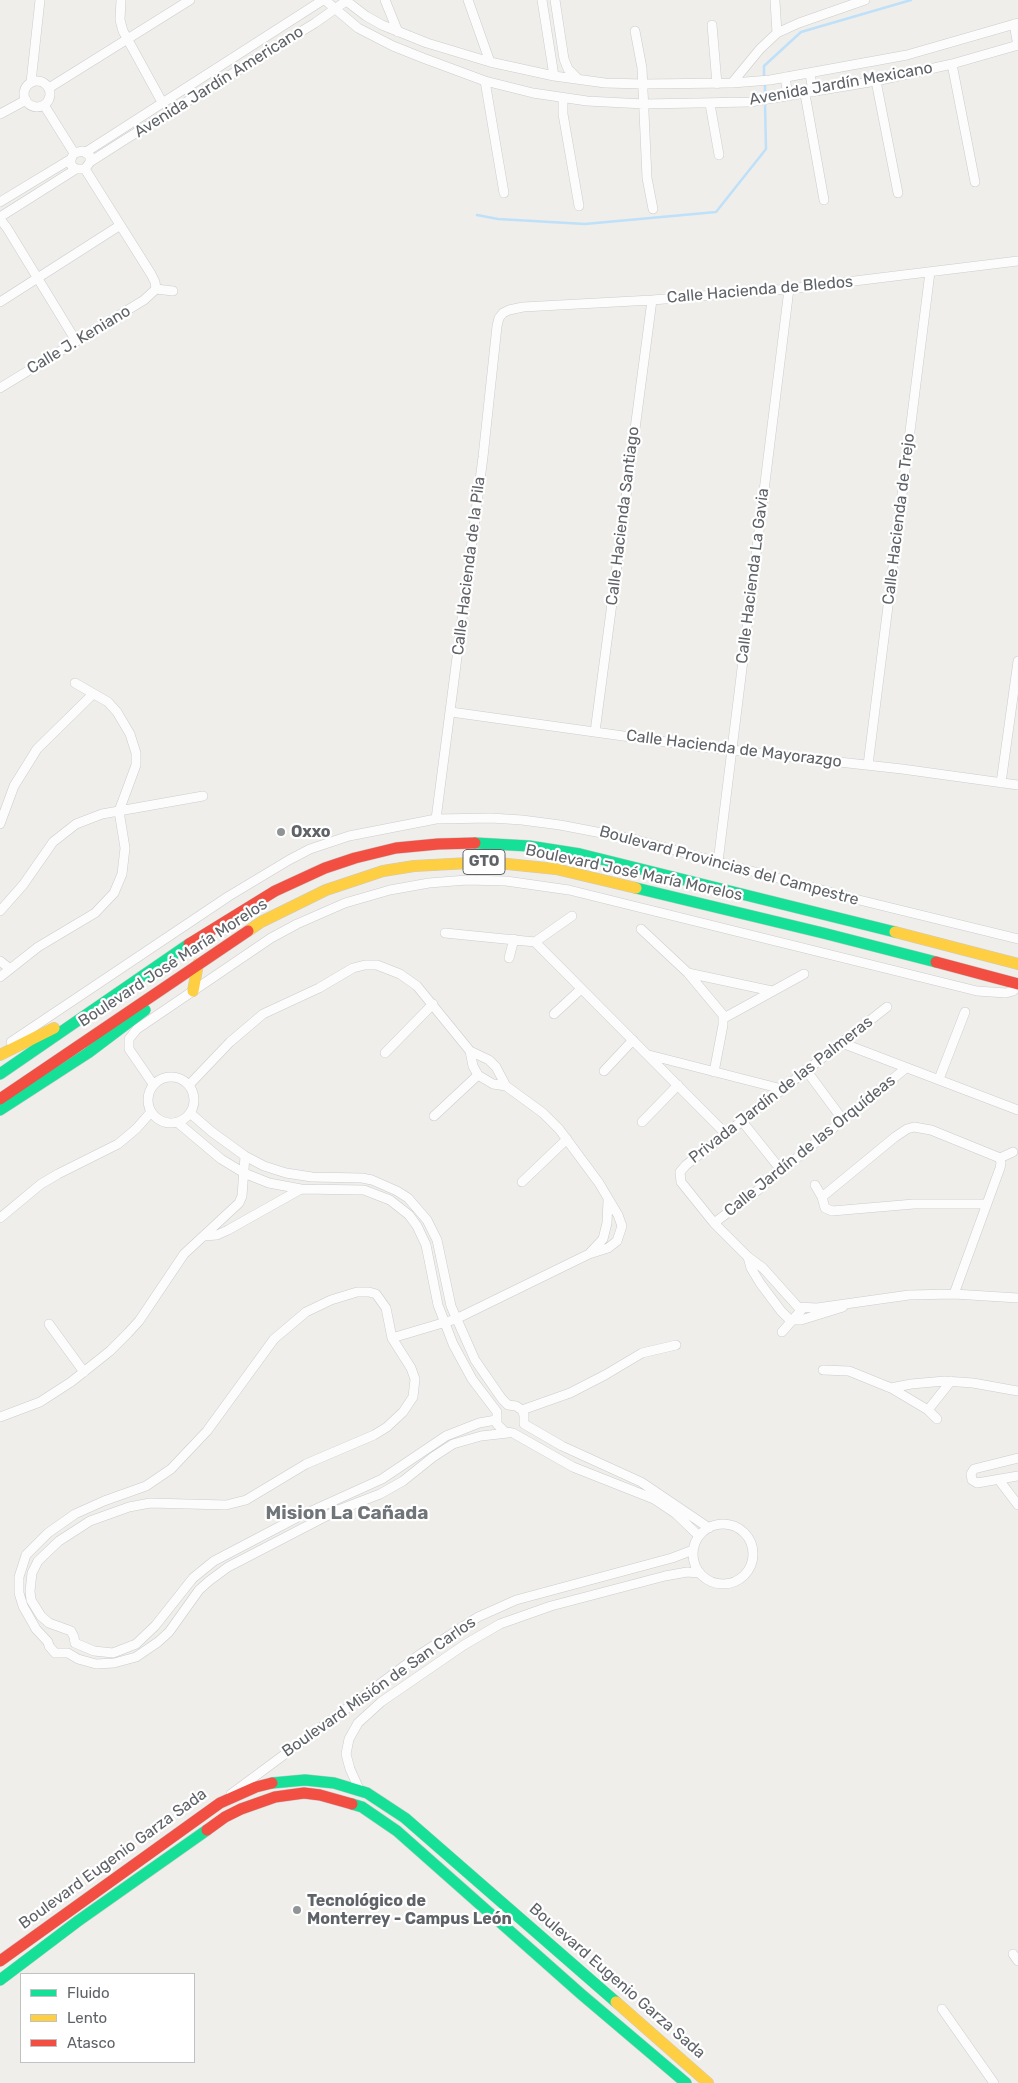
<!DOCTYPE html>
<html>
<head>
<meta charset="utf-8">
<style>
  body { margin:0 }
  #map { position:relative; width:1018px; height:2083px; overflow:hidden; background:#efeeea; font-family:Rubik,sans-serif }
  canvas { display:block }
  .legend { position:absolute; left:20px; top:1973px; width:175px; height:90px; box-sizing:border-box; background:#fff; border:1px solid #bfc1c3; margin:0; padding:6px 9px; list-style:none; font-size:15px; color:#5f6368 }
  .legend li { display:flex; align-items:center; gap:10px; height:25px }
  .legend b { width:25px; border:1px solid #bfc1c3 }
</style>
</head>
<body>
<div id="map">
<canvas width="1018" height="2083"></canvas>
<ul class="legend">
<li><b style="height:6px;background:#16e098"></b>Fluido</li>
<li><b style="height:6px;background:#ffcf43"></b>Lento</li>
<li><b style="height:6px;background:#f24e42"></b>Atasco</li>
</ul>
</div>
<script>
const c = document.querySelector('canvas').getContext('2d');
c.lineJoin = 'round';
const poly = rows => new Path2D(rows.map(r => 'M' + r).join(''));
function stroke(path, color, width, dash) { c.strokeStyle = color; c.lineWidth = width; c.lineCap = dash ? 'butt' : 'round'; c.setLineDash(dash || []); c.stroke(path); }
function label(font, color, halo, rows, align = 'center') {
  c.font = font + ' Rubik,sans-serif'; c.lineWidth = 4.5; c.setLineDash([]); c.textBaseline = 'middle'; c.strokeStyle = halo; c.fillStyle = color; for (const [text, x, y, turn = 0] of rows) {
    c.save(); c.translate(x, y); c.rotate((+turn || 0) * Math.PI / 180); c.textAlign = isNaN(turn) ? turn : align; if (halo) c.strokeText(text, 0, 0); c.fillText(text, 0, 0); c.restore();
  }
}
const stream = poly([
  [764,77,764,66,801,32,911,0],
  [765,83,765,97],
  [477,215,498,219,585,224,716,212,766,149,765,103]
]);
const street = poly([
  [121,0,120,20,123,31,162,102],
  [325,0,358,28,393,46,423,58,485,81,533,93,587,101,644,104,750,102,876,81,952,64,1018,45],
  [345,0,366,16,382,25,427,43,490,62,554,76,605,83,643,84,732,83,770,80,907,55,1018,23],
  [385,0,398,32],
  [468,0,490,62],
  [542,0,554,76],
  [555,0,564,59,568,69,578,79],
  [775,1,777,33],
  [1014,24,1018,46],
  [712,25,717,84],
  [635,31,642,68,647,178,653,209],
  [952,64,975,182],
  [810,73,813,92],
  [785,77,788,96],
  '24 94a13 13 0 1 1 26 0a13 13 0 1 1-26 0Z',
  [485,81,504,193],
  [876,81,898,193],
  [31,82,40,0],
  [732,83,760,49,777,33,799,23,865,0],
  [49,88,190,0],
  [805,94,824,200],
  [563,98,563,114,579,206],
  [710,104,719,155],
  [44,105,74,153],
  [0,114,26,100],
  [86,152,323,0],
  [90,162,90,156,83,151,74,153,71,159,71,165,76,169,85,169,90,162,126,139,315,23,346,1],
  [85,169,151,274,155,282,156,289],
  [0,202,71,159],
  [0,217,76,169],
  [0,219,7,228,76,341],
  [156,289,173,291],
  [0,302,119,226],
  [0,388,144,300,156,289],
  [451,712,695,746,902,769,1018,785],
  [595,732,652,300],
  [868,765,930,272],
  [1001,783,1018,661],
  [436,819,483,457,497,326,499,318,503,313,509,310,523,307,652,300,789,289,1018,261],
  [0,824,14,786,37,749,92,695],
  [718,862,789,289],
  [0,911,23,885,53,842,76,824,102,814,203,796],
  [641,929,688,973,723,1015,723,1025,714,1072],
  [445,933,535,942,572,916],
  [535,942,725,1133],
  [509,958,514,939],
  [0,961,10,969],
  [688,973,772,991],
  [0,977,38,947,95,913,114,893,122,874,125,848,119,811,136,765,136,753,130,734,117,712,108,702,75,683],
  [887,1007,686,1165,680,1172,681,1182,714,1223,748,1257,763,1268,798,1307,817,1308,909,1295,954,1294,1018,1298],
  [554,1014,581,989],
  [724,1018,804,974],
  [11,1042,229,896,289,860,310,849,349,836,436,819,491,818,522,820,560,825,633,839,855,899,1018,939],
  [842,1043,1018,1110],
  [470,1051,489,1060,496,1067,506,1086],
  [385,1053,433,1004],
  [649,1055,782,1089],
  [806,1070,843,1120],
  [604,1071,633,1040],
  '148 1100a23 23 0 1 1 46 0a23 23 0 1 1-46 0Z',
  [939,1079,965,1012],
  [153,1084,129,1049,129,1039,137,1029,271,938,297,924,345,903,390,890,429,883,467,880,506,881,569,890,977,991,1006,993,1013,991,1018,986],
  [189,1085,230,1042,263,1014,319,988,353,968,365,965,377,965,400,974,417,986,470,1051,473,1066,478,1075,493,1084,506,1086,543,1113,559,1129,599,1183,618,1215,622,1226,617,1241,608,1248,589,1254,456,1319,392,1338],
  [190,1113,212,1132,245,1156,264,1166,286,1173,312,1177,362,1178,372,1180,397,1191,408,1198,427,1220,437,1240,451,1306,475,1360,502,1399,508,1405,516,1406,522,1410,524,1415,524,1424],
  [434,1116,478,1075],
  [741,1120,781,1170],
  [177,1122,221,1159,244,1173,269,1183,301,1189,364,1190,390,1200,409,1215,417,1226,426,1245,438,1305,453,1344,472,1379,497,1412],
  [642,1122,678,1085],
  [1000,1158,1013,1152],
  [522,1182,567,1139],
  [815,1185,822,1197,825,1208,832,1211,914,1204,987,1204],
  [822,1197,895,1137,907,1129,914,1127,931,1130,1000,1158],
  [0,1218,41,1184,58,1174,118,1144,136,1129,151,1112],
  [714,1223,758,1190,906,1068],
  [204,1236,217,1235,228,1230,301,1189],
  [589,1254,603,1239,607,1223,608,1200],
  [748,1257,751,1268,760,1283,781,1311,790,1320,801,1320,843,1307],
  [954,1294,1000,1168,1001,1163,1000,1158],
  [49,1324,84,1372],
  [782,1332,803,1308],
  [823,1370,849,1371,891,1388,928,1410,937,1419],
  [891,1388,911,1384,945,1381,973,1383,1018,1391],
  [522,1410,570,1393,605,1375,642,1353,676,1345],
  [928,1410,951,1381],
  [497,1414,497,1424,505,1432,513,1433,573,1467,654,1499,675,1513,699,1536],
  [0,1417,40,1402,71,1382,110,1351,128,1333,139,1321,184,1254,239,1203,242,1196,245,1156],
  [524,1424,562,1446,641,1482,709,1528],
  [1018,1458,974,1469,971,1474,972,1480,977,1483,1018,1476],
  [999,1480,1018,1505],
  '693 1554a30 30 0 1 1 60 0a30 30 0 1 1-60 0Z',
  [75,1643,74,1637,71,1631,49,1623,41,1616,31,1600,30,1591,32,1573,38,1561,59,1541,90,1521,129,1507,150,1503,226,1505,246,1500,306,1464,374,1435,387,1427,403,1412,413,1397,415,1379,411,1368,392,1338,386,1308,376,1294,369,1292,357,1292,331,1300,306,1312,274,1339,207,1431,171,1469,146,1486,104,1501,75,1514,48,1533,26,1555,19,1577,19,1593,23,1606,36,1629,48,1642,49,1646,55,1653,68,1653,78,1659,96,1664,114,1663,136,1657,158,1642,169,1632,199,1590,209,1581,228,1567,336,1511,380,1494,403,1481,433,1457,453,1444,481,1436,508,1433],
  [75,1643,94,1651,113,1653,136,1644,155,1626,193,1578,214,1561,296,1518,382,1479,446,1436,479,1423,496,1420],
  [360,1791,350,1769,346,1754,349,1739,358,1723,381,1702,464,1645,500,1624,551,1606,665,1576,687,1572,699,1573],
  [231,1794,419,1655,478,1617,516,1600,672,1558,693,1550],
  [1013,1954,1018,1961],
  [942,2009,994,2083]
]);
const fast = poly([
  [475,843,529,846,580,854,895,932],
  [636,888,823,933,936,962],
  [0,1074,189,944],
  [0,1110,88,1053,145,1010],
  [272,1783,305,1780,334,1783,367,1793,405,1818,616,2002],
  [352,1804,362,1807,397,1831,581,1994,686,2083],
  [0,1980,78,1921,207,1830]
]);
const slow = poly([
  [248,931,261,922,326,890,383,871,414,866,488,862,556,869,636,888],
  [895,932,1018,964],
  [193,991,198,964],
  [0,1055,54,1028],
  [616,2002,708,2083]
]);
const jam = poly([
  [189,944,275,891,325,868,355,858,396,848,438,844,475,843],
  [936,962,1018,984],
  [0,1099,248,931],
  [207,1830,225,1817,241,1809,275,1797,304,1793,320,1795,352,1804],
  [0,1961,220,1803,256,1787,272,1783]
]);
const markers = [
  [281,832,5,"#919496"],
  [297,1910,5,"#919496"]
];
const shields = [
  [484,862,42]
];
const shieldNames = [
  ["GTO",484,862]
];
const streetNames = [
  ["Avenida Jardín Americano",219,82,-32],
  ["Avenida Jardín Mexicano",841,84,-10],
  ["Calle Hacienda de Bledos",760,290,-5],
  ["Calle J. Keniano",79,340,-31],
  ["Calle Hacienda Santiago",623,516,-83],
  ["Calle Hacienda de Trejo",899,519,-83],
  ["Calle Hacienda de la Pila",469,566,-83],
  ["Calle Hacienda La Gavia",753,576,-83],
  ["Calle Hacienda de Mayorazgo",734,749,7],
  ["Boulevard Provincias del Campestre",729,866,15],
  ["Boulevard José María Morelos",634,873,12],
  ["Boulevard José María Morelos",173,963,-33],
  ["Privada Jardín de las Palmeras",781,1090,-38],
  ["Calle Jardín de las Orquídeas",810,1146,-39],
  ["Boulevard Misión de San Carlos",379,1687,-35],
  ["Boulevard Eugenio Garza Sada",113,1859,-36],
  ["Boulevard Eugenio Garza Sada",617,1981,41]
];
const poiNames = [
  ["Oxxo",291,832],
  ["Tecnológico de",307,1901],
  ["Monterrey - Campus León",307,1919]
];
const quarterNames = [
  ["Mision La Cañada",347,1514]
];
stroke(stream, '#bfe0f9', 2.5);
stroke(street, '#cbcccc', 10);
stroke(fast, '#cacacb', 12);
stroke(slow, '#cacacb', 12);
stroke(jam, '#cacacb', 12);
stroke(street, '#fdfcfc', 9);
stroke(fast, '#16e098', 11);
stroke(slow, '#ffcf43', 11);
stroke(jam, '#f24e42', 11);
for (const [x, y, r, color] of markers) { const dot = new Path2D(); dot.arc(x, y, r, 0, 2 * Math.PI); c.fillStyle = color; c.fill(dot); stroke(dot, '#fff', 2); }
for (const [x, y, w] of shields) { const box = new Path2D(); box.roundRect(x - w / 2, y - 12.5, w, 25, 4); c.fillStyle = '#fff'; c.fill(box); stroke(box, '#5f6368', 1); }
label('bold 15px', '#5f6368', null, shieldNames);
label('16px', '#5f6368', '#fff', streetNames);
label('bold 16px', '#5f6368', '#fff', poiNames, 'left');
label('bold 19px', '#70757a', '#fff', quarterNames);
</script>
</body>
</html>
